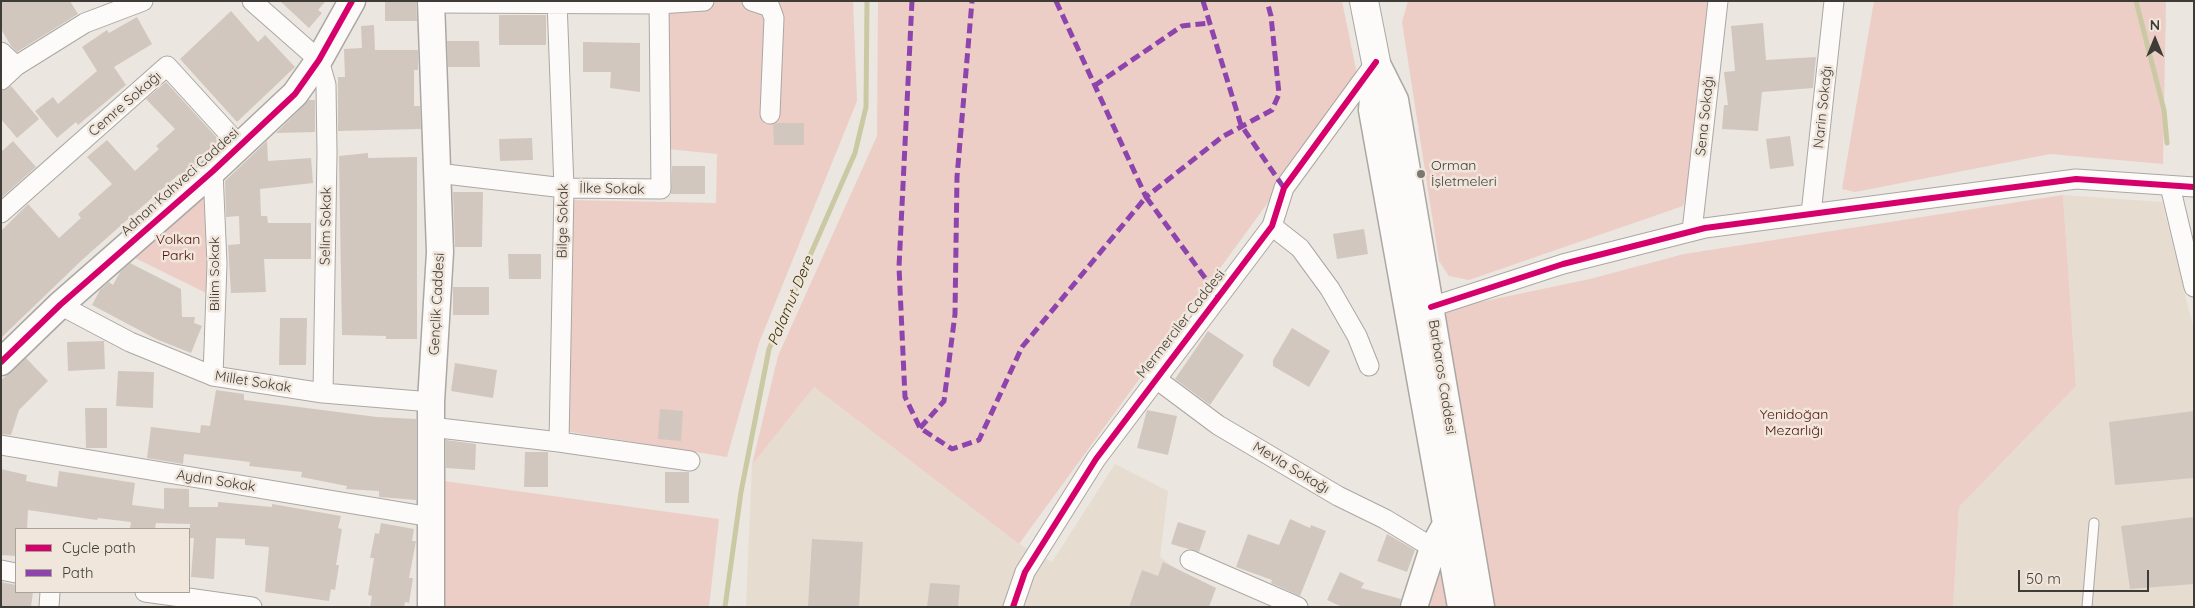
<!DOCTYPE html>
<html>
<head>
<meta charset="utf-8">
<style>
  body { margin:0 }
  #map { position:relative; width:2195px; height:608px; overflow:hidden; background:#ebe6e0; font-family:Quicksand,sans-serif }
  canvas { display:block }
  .frame { position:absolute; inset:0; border:2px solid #3f3c37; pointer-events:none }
  .legend { position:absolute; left:15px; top:528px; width:175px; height:65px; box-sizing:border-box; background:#f0e6db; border:1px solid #a9a299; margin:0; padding:6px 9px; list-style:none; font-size:15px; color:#3f3c37 }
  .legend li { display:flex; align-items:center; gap:10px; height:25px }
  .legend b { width:25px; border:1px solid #a9a299 }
  .north { position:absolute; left:2130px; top:15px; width:50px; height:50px; -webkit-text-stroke:4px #f0e6db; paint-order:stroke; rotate:0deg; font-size:14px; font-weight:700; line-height:20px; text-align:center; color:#3f3c37 }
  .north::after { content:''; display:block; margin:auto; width:18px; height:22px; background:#3f3c37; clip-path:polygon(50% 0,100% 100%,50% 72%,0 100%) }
  .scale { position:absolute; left:2018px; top:570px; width:131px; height:22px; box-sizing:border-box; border:2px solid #3f3c37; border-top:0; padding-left:6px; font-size:15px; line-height:18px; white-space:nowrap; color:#3f3c37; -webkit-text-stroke:4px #f0e6db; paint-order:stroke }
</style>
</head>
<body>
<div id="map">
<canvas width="2195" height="608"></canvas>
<div class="frame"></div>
<ul class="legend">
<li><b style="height:6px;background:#d6006c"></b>Cycle path</li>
<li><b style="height:6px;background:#8e44ad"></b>Path</li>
</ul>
<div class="north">N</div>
<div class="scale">50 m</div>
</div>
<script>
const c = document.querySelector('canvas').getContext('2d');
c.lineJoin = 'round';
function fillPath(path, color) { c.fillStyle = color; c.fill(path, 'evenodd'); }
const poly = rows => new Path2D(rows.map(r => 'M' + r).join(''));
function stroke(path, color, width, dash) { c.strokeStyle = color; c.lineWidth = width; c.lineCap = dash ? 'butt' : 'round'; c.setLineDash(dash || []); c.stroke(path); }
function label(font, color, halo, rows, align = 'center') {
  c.font = font + ' Quicksand,sans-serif'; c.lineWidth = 5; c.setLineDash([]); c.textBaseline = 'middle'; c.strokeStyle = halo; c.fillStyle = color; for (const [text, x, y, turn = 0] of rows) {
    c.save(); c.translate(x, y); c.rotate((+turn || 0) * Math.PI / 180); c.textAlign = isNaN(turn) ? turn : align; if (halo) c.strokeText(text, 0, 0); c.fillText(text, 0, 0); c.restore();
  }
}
const built = poly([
  [2063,195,2162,202,2194,330,2194,607,1953,607,1959,507,2076,386],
  [814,387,1019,544,1052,562,1115,464,1168,491,1160,557,1208,592,1202,607,746,607,752,465]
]);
const green = poly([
  [664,1,853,1,857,101,759,343,727,457,564,431,568,200,716,203,717,154,668,149],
  [878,1,1342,1,1358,79,1019,544,814,387,752,465,778,356,877,136],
  [1408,1,1709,1,1688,188,1683,206,1469,280,1449,276,1439,261,1402,22],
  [1874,1,2166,1,2163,164,2050,154,1855,192,1842,189],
  [205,192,208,294,125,253],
  [2063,195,2076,386,1959,507,1953,607,1491,607,1437,311,1590,279,1684,254],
  [444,481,719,519,709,607,444,607],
  [1439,562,1447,607,1427,607]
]);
const stream = poly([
  [2136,1,2164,110,2167,143],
  [725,607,741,492,769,349,855,153,866,107,867,1]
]);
const building = poly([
  [1,1,70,1,78,14,17,52,11,46,1,29],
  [280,1,326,1,318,10,322,13,309,28],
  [385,1,416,1,417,21,385,21],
  [231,11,258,42,265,35,295,67,237,122,180,59],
  [499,15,546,15,546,45,499,45],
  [137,17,152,44,114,67,126,85,78,125,76,122,57,138,35,111,53,97,58,104,97,71,82,47,107,30,109,33],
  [1763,23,1766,60,1816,57,1813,88,1762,92,1758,131,1722,129,1724,105,1728,105,1724,72,1735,71,1731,26],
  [374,25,375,50,418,50,418,70,414,70,414,106,420,106,421,129,338,131,338,77,345,77,344,49,362,48,361,26],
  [447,41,479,41,480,67,448,67],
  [583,42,640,43,640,92,610,88,611,72,583,72],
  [166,82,220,141,182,176,179,174,83,259,1,338,1,231,28,204,59,238,81,218,78,214,112,184,87,157,107,140,135,171,159,149,156,146,175,129,146,99],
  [11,86,39,119,17,138,1,119,1,91],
  [309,100,315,100,315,132,276,133],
  [776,123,804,123,804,145,774,145,773,124],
  [1790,136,1794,166,1770,169,1766,139],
  [532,138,533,160,500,161,499,139],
  [13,141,36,167,1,198,1,152],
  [267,141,268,161,311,158,313,183,260,189,261,216,267,216,268,223,311,223,311,259,264,259,266,292,231,293,228,245,240,244,239,216,226,217,225,181],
  [368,153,368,158,417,157,417,339,386,339,386,336,342,335,339,156],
  [672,166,705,166,705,194,671,194],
  [453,192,483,192,482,247,455,247],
  [1364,229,1368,254,1337,259,1333,234],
  [508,254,541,254,541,279,509,279],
  [130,263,181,289,182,317,195,317,194,323,202,326,191,353,156,339,92,305,100,290,109,282,113,285,120,272],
  [453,287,489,287,489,315,453,315],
  [280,318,307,318,306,365,279,365],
  [1292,328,1330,351,1309,387,1273,366,1273,360],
  [1208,331,1244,355,1210,405,1175,379],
  [104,341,105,369,68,371,67,342],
  [26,358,48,381,19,410,11,435,1,434,1,380],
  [455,363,497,370,493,398,451,391],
  [118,371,154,372,153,408,116,406],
  [216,390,244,394,244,400,377,417,416,419,416,500,379,497,379,491,346,489,347,486,301,477,302,472,249,466,250,462,184,454,183,464,147,458,151,427,200,433,201,425,210,426],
  [85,408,107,408,107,448,86,448],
  [660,409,683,411,681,441,658,439],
  [1147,410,1177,416,1168,455,1137,448],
  [2194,411,2194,478,2115,485,2109,422],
  [446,440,476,444,475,470,446,468],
  [525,452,548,452,548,487,524,487],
  [1,469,27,475,26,481,57,487,59,471,135,483,132,505,164,509,164,488,189,489,189,507,218,507,218,502,272,507,272,504,341,516,338,528,342,529,336,565,339,565,335,590,331,589,329,601,265,592,269,547,245,545,245,539,216,538,214,579,191,577,194,538,190,538,190,524,156,523,155,529,130,529,131,522,98,518,97,520,28,510,27,529,16,529,16,556,1,555],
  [665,472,689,472,689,503,665,503],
  [2194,517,2194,584,2130,589,2121,526],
  [1290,519,1310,528,1311,525,1326,531,1300,596,1271,583,1272,580,1236,567,1248,534,1279,545],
  [1178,522,1206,531,1199,552,1171,544],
  [381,523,414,529,412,541,416,541,409,578,413,578,409,603,405,602,404,607,370,607,372,596,368,595,374,558,370,558,375,533,379,534],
  [1387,534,1415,550,1407,572,1377,561],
  [812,539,863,542,859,607,808,607],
  [1163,562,1216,588,1209,607,1129,607,1142,570,1158,576],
  [1340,572,1364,583,1361,588,1401,599,1399,607,1342,607,1327,600],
  [1,582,16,585,16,592,33,592,31,607,1,607],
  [930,583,960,585,958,607,927,607]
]);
const lane = poly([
  [2087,607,2094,523]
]);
const street = poly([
  [252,1,319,60,326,85,327,153,323,393],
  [557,1,564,188,559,442],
  [752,1,770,7,774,18,770,114],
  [431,3,659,4,704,1],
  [1,52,16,66],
  [1,80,16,66,85,23,143,1],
  [213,171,217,264,213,376],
  [437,173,564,188,661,189,659,1],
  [2170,186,2194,287],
  [1,213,167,66,240,146],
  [1811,214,1834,1],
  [1272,226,1300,248,1330,289,1357,336,1369,366],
  [1692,231,1718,1],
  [60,305,130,342,213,376,323,393,431,402],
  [1431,307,1563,264,1705,228,2076,179,2194,187],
  [1155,378,1218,425,1338,496,1385,519,1433,548],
  [431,427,559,442,690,461],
  [1,445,431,517],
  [1190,560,1298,607],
  [1,570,16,573],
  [145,592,252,607],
  [49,607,50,592],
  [1013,607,1025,572,1096,459,1272,226,1284,188,1376,62]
]);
const secondary = poly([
  [1376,62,1395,100,1481,607],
  [1376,62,1372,110,1461,607],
  [1,362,60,305,213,171,295,94,319,60,352,1],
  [431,607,431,402,440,252,431,1],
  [1414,607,1433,548,1445,526]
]);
const primary = poly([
  [1364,1,1376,62]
]);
const quiet = poly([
  [912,1,899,267,905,397,920,428,952,449,979,440,1022,347,1146,197,1219,297],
  [1056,1,1146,197,1222,137,1272,110,1279,94,1271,16,1267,1],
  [1203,1,1241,125,1284,188],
  [1094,86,1182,26,1209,23],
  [920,428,944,401,955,314,957,177,972,1]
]);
const cycleway = poly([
  [1431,307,1563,264,1705,228,2076,179,2194,187],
  [1,362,60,305,213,171,295,94,319,60,352,1],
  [1013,607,1025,572,1096,459,1272,226,1284,188,1376,62]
]);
const markers = [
  [1421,174,5,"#7b7872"]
];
const streetNames = [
  ["Cemre Sokağı",125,104,-41],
  ["Narin Sokağı",1823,107,-84],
  ["Sena Sokağı",1705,116,-84],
  ["Adnan Kahveci Caddesi",180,182,-42],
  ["İlke Sokak",612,189,1],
  ["Bilge Sokak",563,221,-89],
  ["Selim Sokak",326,226,-89],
  ["Bilim Sokak",215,274,-90],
  ["Gençlik Caddesi",437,304,-87],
  ["Mermerciler Caddesi",1181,324,-52],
  ["Barbaros Caddesi",1442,377,81],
  ["Millet Sokak",253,382,9],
  ["Mevla Sokağı",1291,468,31],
  ["Aydın Sokak",216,481,9]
];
const poiNames = [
  ["Orman",1431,166],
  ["İşletmeleri",1431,182]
];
const parkNames = [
  ["Volkan",178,240],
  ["Parkı",178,256],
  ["Yenidoğan",1794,415],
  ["Mezarlığı",1794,431]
];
const waterNames = [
  ["Palamut Dere",791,301,-67]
];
fillPath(built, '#e7dcd0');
fillPath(green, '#eccec6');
stroke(stream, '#cac9a4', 5);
fillPath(building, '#d2c7bf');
stroke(lane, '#aba7a3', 11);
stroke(street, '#aba7a3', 21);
stroke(secondary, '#aba7a3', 29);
stroke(primary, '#aba7a3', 30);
stroke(lane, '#fcfbfa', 9);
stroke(street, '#fcfbfa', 19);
stroke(secondary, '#fcfbfa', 26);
stroke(primary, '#fcfbfa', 28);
stroke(quiet, '#8e44ad', 5, [10, 5]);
stroke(cycleway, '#d6006c', 6);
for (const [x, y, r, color] of markers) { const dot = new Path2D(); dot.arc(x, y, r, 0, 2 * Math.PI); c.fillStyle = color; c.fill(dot); stroke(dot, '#f0e6db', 2); }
label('14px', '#3f3c37', '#f0e6db', streetNames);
label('14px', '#3f3c37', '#f0e6db', poiNames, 'left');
label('14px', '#511009', '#f0e6db', parkNames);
label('italic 15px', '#34330a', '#f0e6db', waterNames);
</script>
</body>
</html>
